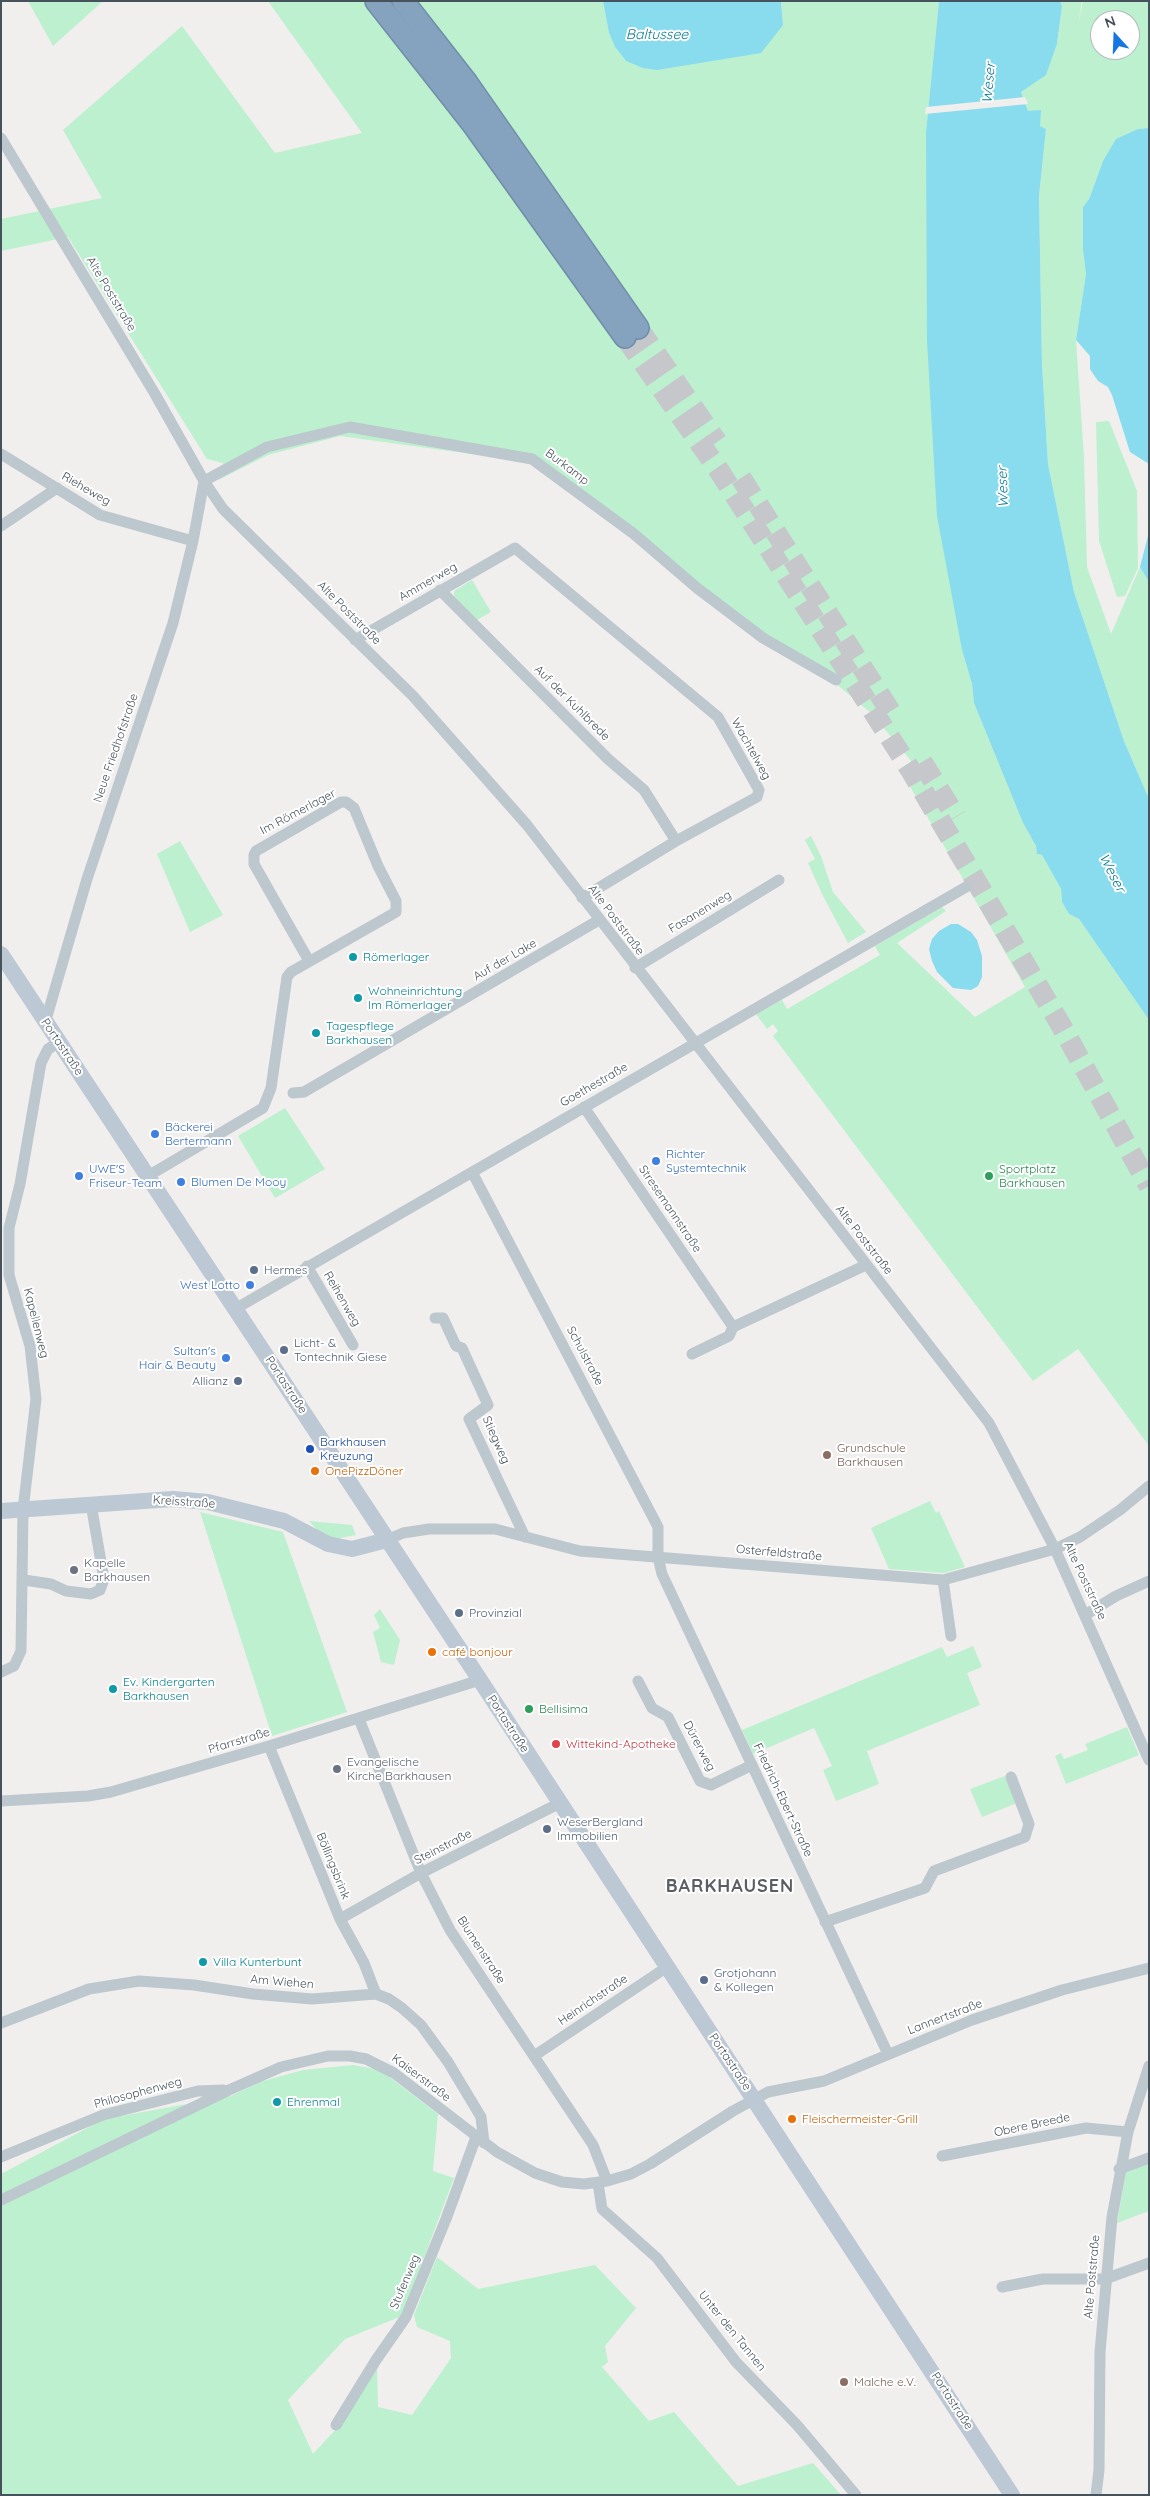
<!DOCTYPE html>
<html>
<head>
<meta charset="utf-8">
<style>
  body { margin:0 }
  #map { position:relative; width:1150px; height:2496px; overflow:hidden; background:#f1eeee; font-family:Quicksand,sans-serif }
  canvas { display:block }
  .frame { position:absolute; inset:0; border:2px solid #46535c; pointer-events:none }
  .north { position:absolute; left:1090px; top:10px; width:50px; height:50px; box-sizing:border-box; background:#fff; border:1px solid #b5babe; border-radius:50%; rotate:340deg; font-size:14px; font-weight:700; line-height:20px; text-align:center; color:#46535c }
  .north::after { content:''; display:block; margin:auto; width:18px; height:22px; background:#1677e4; clip-path:polygon(50% 0,100% 100%,50% 72%,0 100%) }
</style>
</head>
<body>
<div id="map">
<canvas width="1150" height="2496"></canvas>
<div class="frame"></div>
<div class="north">N</div>
</div>
<script>
const c = document.querySelector('canvas').getContext('2d');
c.lineJoin = 'round';
function fillPath(path, color) { c.fillStyle = color; c.fill(path, 'evenodd'); }
const poly = rows => new Path2D(rows.map(r => 'M' + r).join(''));
function stroke(path, color, width, dash) { c.strokeStyle = color; c.lineWidth = width; c.lineCap = dash ? 'butt' : 'round'; c.setLineDash(dash || []); c.stroke(path); }
function label(font, color, halo, rows, align = 'center') {
  c.font = font + ' Quicksand,sans-serif'; c.lineWidth = 4; c.setLineDash([]); c.textBaseline = 'middle'; c.strokeStyle = halo; c.fillStyle = color; for (const [text, x, y, turn = 0] of rows) {
    c.save(); c.translate(x, y); c.rotate((+turn || 0) * Math.PI / 180); c.textAlign = isNaN(turn) ? turn : align; if (halo) c.strokeText(text, 0, 0); c.fillText(text, 0, 0); c.restore();
  }
}
const green = poly([
  [28,1,103,1,53,46],
  [268,1,603,1,609,33,615,47,626,61,783,25,781,1,939,1,926,132,962,650,972,684,974,703,1023,823,1036,846,1037,854,1042,855,1061,889,1062,902,1069,914,1079,919,1149,1020,1149,1446,1078,1349,1033,1381,773,1036,778,1031,773,1024,767,1029,756,1014,782,1000,787,1009,880,955,875,946,942,907,946,911,897,943,975,1017,1025,987,904,776,917,768,872,714,835,683,762,640,537,463,340,436,268,455,218,480,223,463,207,459,68,237,1,251,1,219,102,198,63,130,182,26,275,153,362,133],
  [1060,1,1082,1,1078,26,1083,1,1149,1,1149,128,1138,129,1103,161,1089,199,1083,207,1083,250,1086,274,1076,340,1084,457,1087,567,1111,634,1140,567,1149,582,1149,799,1124,741,1074,592,1048,464,1042,365,1039,196,1046,129,1040,126,1028,111,1021,92,1046,74,1057,44,1062,6],
  [1100,20,1130,20,1130,50,1100,50],
  [1109,421,1137,491,1138,568,1125,596,1117,597,1099,541,1096,422],
  [472,580,491,612,477,620,454,596,454,591],
  [811,836,821,856,833,892,866,932,848,943,823,896,808,863,815,859,805,840],
  [180,841,223,915,190,932,157,854],
  [285,1108,325,1169,275,1198,238,1136],
  [930,1501,936,1513,939,1511,965,1567,944,1573,889,1569,871,1528],
  [200,1512,283,1532,347,1712,272,1736],
  [309,1521,352,1525,356,1535,335,1539,321,1534],
  [380,1609,400,1640,394,1665,381,1662,373,1632,380,1628,374,1615],
  [973,1646,982,1667,967,1673,980,1705,867,1751,879,1784,836,1801,823,1770,832,1766,814,1728,753,1754,742,1730,942,1647,947,1657],
  [1127,1727,1139,1755,1066,1784,1055,1756,1061,1753,1064,1759,1088,1750,1085,1744],
  [1005,1776,1017,1803,982,1817,970,1789],
  [353,2065,380,2070,438,2114,433,2171,454,2178,402,2316,345,2339,288,2400,313,2454,338,2427,377,2365,378,2407,412,2415,451,2358,450,2341,417,2327,414,2315,437,2257,478,2289,595,2265,636,2308,605,2346,608,2362,602,2367,649,2421,674,2412,738,2486,813,2463,841,2495,1,2495,1,2174,104,2119,231,2096,260,2082,303,2070],
  [1149,2163,1149,2211,1117,2223,1126,2172]
]);
const water = poly([
  [603,1,781,1,783,25,761,53,657,70,643,68,626,61,615,47,609,33],
  [939,1,1060,1,1062,6,1057,44,1046,75,1021,92,1028,111,1041,110,1040,126,1046,129,1039,196,1042,365,1048,464,1074,592,1124,741,1149,799,1149,1020,1079,919,1069,914,1062,902,1061,889,1042,855,1037,854,1036,846,1023,823,974,703,972,684,962,650,937,516,927,340,926,132],
  [1149,128,1149,464,1130,452,1112,395,1108,387,1098,381,1090,369,1090,356,1076,340,1086,274,1083,250,1083,207,1089,199,1103,161,1116,139,1138,129],
  [1149,532,1149,582,1140,567],
  [951,924,958,924,971,932,977,940,982,956,982,977,978,986,971,990,953,988,937,972,932,961,929,949,932,939,939,931]
]);
const pier = poly([
  [1025,97,1028,104,925,114,926,107]
]);
const highwayTunnel = poly([
  [638,328,717,442],
  [625,337,718,469,910,769,1062,1027,1149,1186],
  [741,478,894,717],
  [922,762,956,817]
]);
const street = poly([
  [1,138,155,394,204,481,223,509,413,696,527,825,989,1423,1055,1549,1149,1760],
  [1,454,100,515,193,541],
  [204,481,267,447,350,427,532,459,634,534,697,588,763,638,836,680],
  [1,526,57,488],
  [440,590,608,759,644,790,676,841],
  [355,640,515,548,718,717,759,790,757,797,676,841,582,898],
  [635,968,779,880],
  [45,1023,87,879,173,623,193,541,204,481],
  [293,1093,304,1092,599,920],
  [584,1107,733,1327,866,1265],
  [472,1172,658,1527,658,1557,662,1574,888,2054],
  [148,1176,263,1108,271,1088,287,977,291,972,396,912,396,901,378,866,354,808,346,802,341,802,256,851,254,855,254,864,309,961],
  [307,1266,353,1345],
  [235,1309,966,887],
  [435,1318,443,1318,456,1346,462,1348,488,1405,469,1419,525,1537],
  [692,1354,729,1336,733,1327],
  [387,1540,403,1533,429,1529,495,1529,580,1551,943,1580,1055,1549,1080,1537,1120,1510,1149,1486],
  [24,1580,51,1584,66,1591,91,1594,100,1590,104,1579,91,1504],
  [943,1580,951,1636],
  [1085,1615,1116,1596,1149,1581],
  [1,1672,14,1666,21,1651,23,1510,36,1399,30,1346,9,1275,9,1228,20,1184,41,1063,48,1049,59,1042],
  [638,1681,652,1708,668,1717,700,1781,711,1785,752,1765],
  [359,1719,421,1873,450,1930,593,2145,607,2181],
  [269,1746,340,1919,364,1963,376,1994],
  [1,1801,88,1796,111,1792,269,1746,480,1680],
  [340,1919,421,1873,560,1803],
  [825,1922,925,1888,934,1871,1025,1837,1029,1824,1011,1777],
  [1,2023,89,1989,139,1981,194,1985,253,1994,312,1999,376,1994,389,1999,402,2008,421,2025,448,2062,481,2117,484,2143],
  [534,2056,667,1967],
  [942,2156,1086,2128,1128,2132],
  [1,2157,103,2115,198,2091,223,2090],
  [1119,2169,1149,2158],
  [598,2183,602,2209,657,2258,736,2362,797,2425,856,2495],
  [1,2200,229,2090,281,2067,328,2056,350,2056,366,2059,394,2073,497,2152,535,2173,562,2182,584,2184,607,2181,631,2174,650,2164,733,2111,768,2092,824,2081,972,2020,1062,1990,1149,1968],
  [1002,2287,1043,2279,1105,2279,1149,2263],
  [336,2425,376,2360,406,2317,446,2219,476,2137],
  [1096,2495,1099,2470,1100,2352,1112,2217,1128,2132,1149,2066]
]);
const secondary = poly([
  [1,954,480,1680,1012,2495],
  [1,1511,173,1499,208,1502,284,1521,328,1544,352,1549,387,1540]
]);
const highway = poly([
  [376,1,472,123,625,337],
  [403,1,467,83,638,328]
]);
const markers = [
  [353,957,5,"#0f9aa8"],
  [358,998,5,"#0f9aa8"],
  [316,1033,5,"#0f9aa8"],
  [155,1134,5,"#3f7fe0"],
  [656,1161,5,"#3f7fe0"],
  [79,1176,5,"#3f7fe0"],
  [989,1176,5,"#2e9e5b"],
  [181,1182,5,"#3f7fe0"],
  [254,1270,5,"#5c6f8a"],
  [250,1285,5,"#3f7fe0"],
  [284,1350,5,"#5c6f8a"],
  [226,1358,5,"#3f7fe0"],
  [238,1381,5,"#5c6f8a"],
  [310,1449,5,"#1a4fb4"],
  [827,1455,5,"#8d6e63"],
  [315,1471,5,"#e8710a"],
  [74,1570,5,"#6b7280"],
  [459,1613,5,"#5c6f8a"],
  [432,1652,5,"#e8710a"],
  [113,1689,5,"#0f9aa8"],
  [529,1709,5,"#2e9e5b"],
  [556,1744,5,"#e0444e"],
  [337,1769,5,"#6b7280"],
  [547,1829,5,"#5c6f8a"],
  [203,1962,5,"#0f9aa8"],
  [704,1980,5,"#5c6f8a"],
  [277,2102,5,"#0f9aa8"],
  [792,2119,5,"#e8710a"],
  [844,2382,5,"#8d6e63"]
];
const streetNames = [
  ["Alte Poststraße",111,294,59],
  ["Burkamp",567,467,37],
  ["Rieheweg",86,489,30],
  ["Ammerweg",428,582,-30],
  ["Alte Poststraße",349,613,45],
  ["Auf der Kuhlbrede",572,703,45],
  ["Neue Friedhofstraße",116,748,-71],
  ["Wachtelweg",751,749,61],
  ["Im Römerlager",298,812,-28],
  ["Fasanenweg",700,912,-31],
  ["Alte Poststraße",616,920,53],
  ["Auf der Lake",505,960,-30],
  ["Portastraße",62,1047,56],
  ["Goethestraße",594,1085,-30],
  ["Stresemannstraße",670,1209,56],
  ["Alte Poststraße",864,1240,52],
  ["Reihenweg",342,1299,60],
  ["Kapellenweg",36,1323,76],
  ["Schulstraße",585,1356,62],
  ["Portastraße",286,1385,57],
  ["Stiegweg",496,1440,66],
  ["Kreisstraße",184,1502,4],
  ["Osterfeldstraße",779,1553,5],
  ["Alte Poststraße",1085,1581,65],
  ["Portastraße",508,1724,57],
  ["Pfarrstraße",239,1741,-17],
  ["Dürerweg",699,1746,62],
  ["Friedrich-Ebert-Straße",783,1800,65],
  ["Steinstraße",443,1847,-27],
  ["Böllingsbrink",333,1866,68],
  ["Blumenstraße",481,1950,57],
  ["Am Wiehen",282,1982,5],
  ["Heinrichstraße",593,2000,-34],
  ["Lannertstraße",945,2017,-21],
  ["Portastraße",730,2062,56],
  ["Kaiserstraße",421,2078,37],
  ["Philosophenweg",138,2093,-15],
  ["Obere Breede",1032,2125,-12],
  ["Alte Poststraße",1092,2277,-85],
  ["Stufenweg",405,2282,-67],
  ["Unter den Tannen",732,2331,51],
  ["Portastraße",952,2401,57]
];
const cultureNames = [
  ["Römerlager",363,957],
  ["Wohneinrichtung",368,991],
  ["Im Römerlager",368,1005],
  ["Tagespflege",326,1026],
  ["Barkhausen",326,1040],
  ["Ev. Kindergarten",123,1682],
  ["Barkhausen",123,1696],
  ["Villa Kunterbunt",213,1962],
  ["Ehrenmal",287,2102]
];
const shopNames = [
  ["Bäckerei",165,1127],
  ["Bertermann",165,1141],
  ["Richter",666,1154],
  ["Systemtechnik",666,1168],
  ["UWE'S",89,1169],
  ["Friseur-Team",89,1183],
  ["Blumen De Mooy",191,1182],
  ["West Lotto",240,1285,"right"],
  ["Sultan's",216,1351,"right"],
  ["Hair & Beauty",216,1365,"right"]
];
const leisureNames = [
  ["Sportplatz",999,1169],
  ["Barkhausen",999,1183],
  ["Bellisima",539,1709]
];
const serviceNames = [
  ["Hermes",264,1270],
  ["Licht- &",294,1343],
  ["Tontechnik Giese",294,1357],
  ["Allianz",228,1381,"right"],
  ["Provinzial",469,1613],
  ["WeserBergland",557,1822],
  ["Immobilien",557,1836],
  ["Grotjohann",714,1973],
  ["& Kollegen",714,1987]
];
const transitNames = [
  ["Barkhausen",320,1442],
  ["Kreuzung",320,1456]
];
const educationNames = [
  ["Grundschule",837,1448],
  ["Barkhausen",837,1462],
  ["Malche e.V.",854,2382]
];
const foodNames = [
  ["OnePizzDöner",325,1471],
  ["café bonjour",442,1652],
  ["Fleischermeister-Grill",802,2119]
];
const worshipNames = [
  ["Kapelle",84,1563],
  ["Barkhausen",84,1577],
  ["Evangelische",347,1762],
  ["Kirche Barkhausen",347,1776]
];
const healthNames = [
  ["Wittekind-Apotheke",566,1744]
];
const waterNames = [
  ["Baltussee",657,35],
  ["Weser",989,83,-85],
  ["Weser",1003,487,-92],
  ["Weser",1112,873,63]
];
const districtNames = [
  ["BARKHAUSEN",730,1887]
];
fillPath(green, '#bcf0ce');
fillPath(water, '#88dced');
fillPath(pier, '#f1eeee');
stroke(highwayTunnel, '#c6c7ca', 21, [21, 11]);
stroke(highway, '#708eaa', 24);
stroke(street, '#bcc7ce', 11);
stroke(secondary, '#bcc8d3', 16);
stroke(highway, '#85a3be', 21);
for (const [x, y, r, color] of markers) { const dot = new Path2D(); dot.arc(x, y, r, 0, 2 * Math.PI); c.fillStyle = color; c.fill(dot); stroke(dot, '#fff', 2); }
label('12px', '#46535c', '#fff', streetNames);
label('12px', '#0d838f', '#fff', cultureNames, 'left');
label('12px', '#366cbe', '#fff', shopNames, 'left');
label('12px', '#27864d', '#fff', leisureNames, 'left');
label('12px', '#4e5e75', '#fff', serviceNames, 'left');
label('12px', '#164399', '#fff', transitNames, 'left');
label('12px', '#785e54', '#fff', educationNames, 'left');
label('12px', '#c56008', '#fff', foodNames, 'left');
label('12px', '#5b616d', '#fff', worshipNames, 'left');
label('12px', '#be3a42', '#fff', healthNames, 'left');
label('italic 14px', '#0b7d95', '#fff', waterNames);
c.letterSpacing = '1px';
label('bold 18px', '#5b5f64', '#fff', districtNames);
c.letterSpacing = '0px';
</script>
</body>
</html>
